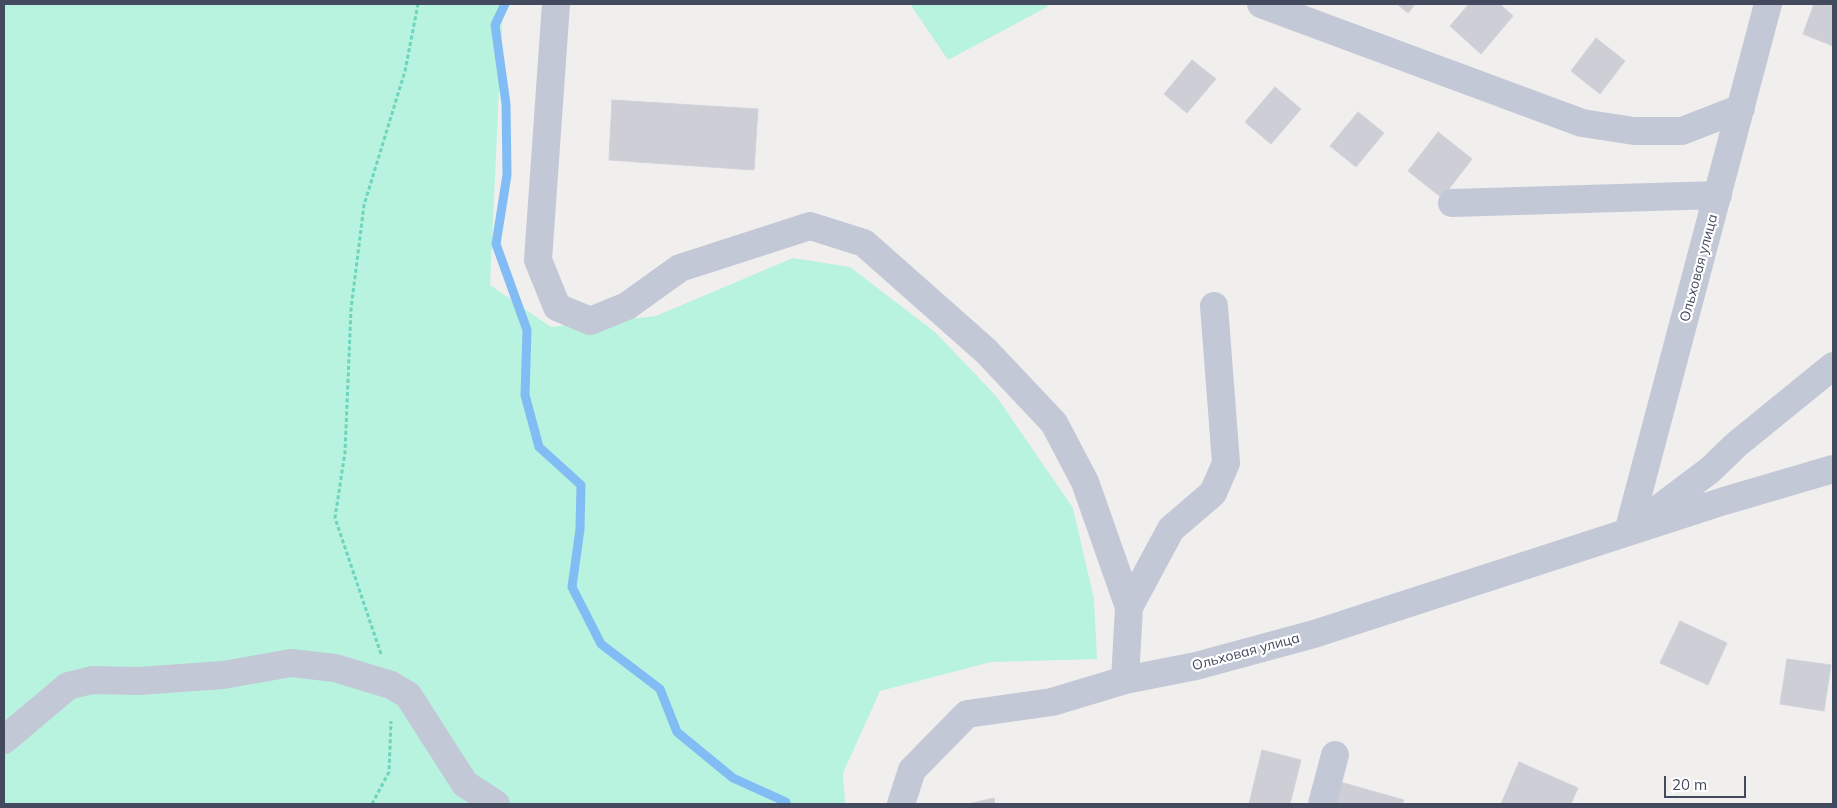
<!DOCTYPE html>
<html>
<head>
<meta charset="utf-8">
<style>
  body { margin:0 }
  #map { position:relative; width:1837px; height:808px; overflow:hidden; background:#f1eeee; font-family:Mulish,sans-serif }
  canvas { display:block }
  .frame { position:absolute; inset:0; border:5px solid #444a5d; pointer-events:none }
  .scale { position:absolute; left:1664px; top:776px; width:82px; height:22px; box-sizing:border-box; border:2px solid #444a5d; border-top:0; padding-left:6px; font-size:15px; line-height:18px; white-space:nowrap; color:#444a5d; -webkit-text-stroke:4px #fff; paint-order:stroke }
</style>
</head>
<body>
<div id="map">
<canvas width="1837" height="808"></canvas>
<div class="frame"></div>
<div class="scale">20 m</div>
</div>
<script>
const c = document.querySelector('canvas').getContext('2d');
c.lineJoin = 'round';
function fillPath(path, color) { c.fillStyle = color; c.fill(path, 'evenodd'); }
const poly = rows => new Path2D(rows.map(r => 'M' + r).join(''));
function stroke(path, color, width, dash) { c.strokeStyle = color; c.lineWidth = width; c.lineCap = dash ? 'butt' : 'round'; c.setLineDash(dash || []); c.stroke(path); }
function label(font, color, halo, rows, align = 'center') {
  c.font = font + ' Mulish,sans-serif'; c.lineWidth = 4.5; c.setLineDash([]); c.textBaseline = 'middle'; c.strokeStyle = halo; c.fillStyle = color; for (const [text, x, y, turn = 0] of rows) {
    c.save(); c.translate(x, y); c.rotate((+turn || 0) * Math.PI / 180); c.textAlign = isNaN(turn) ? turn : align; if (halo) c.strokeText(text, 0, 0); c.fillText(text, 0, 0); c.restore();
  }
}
const green = poly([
  [4,4,503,4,490,285,551,327,656,316,793,258,850,267,935,332,996,396,1073,508,1094,599,1097,659,991,662,880,691,843,773,845,804,4,804],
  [910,4,1049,4,1047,7,948,60]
]);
const stream = poly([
  [505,4,495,25,506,104,507,175,496,244,527,330,525,395,539,447,581,485,580,529,572,587,601,644,660,689,677,732,733,778,786,802,786,804]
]);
const building = poly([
  [1397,4,1415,4,1408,13,1397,4],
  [1469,4,1500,4,1513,16,1481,54,1450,26,1469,4],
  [1814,4,1828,4,1833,6,1833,46,1803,34,1814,4],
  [1596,38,1625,61,1600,94,1571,71,1596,38],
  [1192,60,1216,79,1187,113,1164,94,1192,60],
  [1275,87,1301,109,1271,144,1245,122,1275,87],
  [612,100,758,109,754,170,609,160,612,100],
  [1358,112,1384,133,1356,167,1330,146,1358,112],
  [1438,132,1472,159,1442,198,1408,171,1438,132],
  [1680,621,1727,643,1708,685,1660,663,1680,621],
  [1787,659,1831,665,1824,711,1780,704,1787,659],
  [1262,750,1301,760,1290,804,1249,804,1262,750],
  [1519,762,1578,788,1571,804,1501,804,1519,762],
  [1340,782,1404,800,1402,804,1333,804,1340,782],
  [994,798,995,804,968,804,994,798]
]);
const path = poly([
  [381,654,335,518,345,452,351,309,364,205,405,71,418,4],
  [372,804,389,772,391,721]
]);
const minor = poly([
  [556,4,538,260,557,307,590,321,627,306,680,268,810,226,864,243,986,351,1054,423,1085,482,1129,607,1125,680],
  [1261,4,1582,123,1634,131,1682,131,1741,108],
  [1452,203,1718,195],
  [1645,519,1710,470,1737,444,1833,366],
  [1628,532,1768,4],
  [1129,607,1171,529,1213,493,1226,463,1214,306],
  [4,740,68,686,92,680,139,681,223,675,291,663,335,668,391,685,408,695,465,784,496,804],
  [901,804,912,770,967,714,1052,702,1125,680,1196,666,1314,634,1724,501,1833,469],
  [1322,804,1335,755]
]);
const streetNames = [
  ["Ольховая улица",1699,268,-75],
  ["Ольховая улица",1246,652,-15]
];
fillPath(green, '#b8f3df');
stroke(stream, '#81bcf4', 9);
fillPath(building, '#cdced6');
stroke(building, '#d1d1da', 1);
stroke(path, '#6dd4be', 3, [4, 2.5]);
stroke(minor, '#c3c8d7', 28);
label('14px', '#444a5d', '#fff', streetNames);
</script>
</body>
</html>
